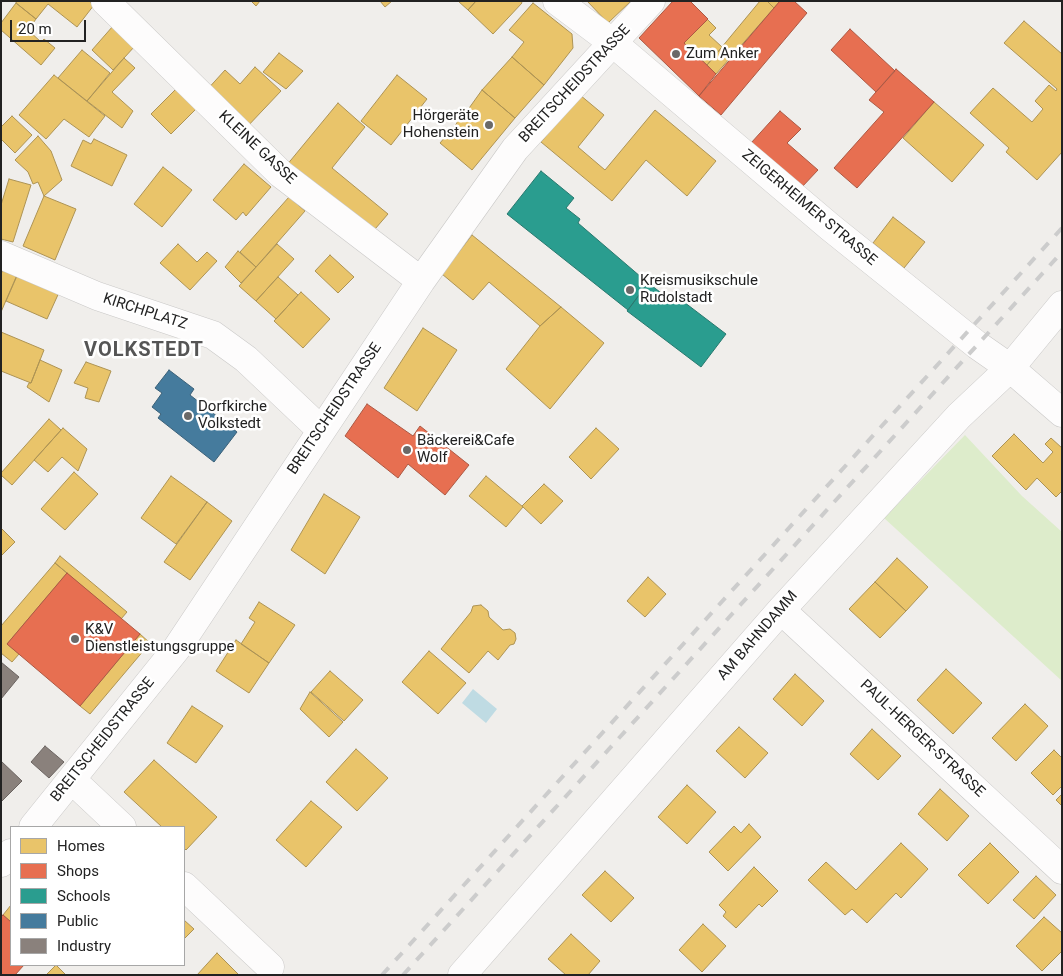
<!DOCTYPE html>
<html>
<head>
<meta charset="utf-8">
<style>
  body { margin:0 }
  #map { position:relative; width:1063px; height:976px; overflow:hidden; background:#f0eeeb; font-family:Roboto,sans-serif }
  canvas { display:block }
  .frame { position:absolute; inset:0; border:2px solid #222; pointer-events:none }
  .legend { position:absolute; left:10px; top:826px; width:175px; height:140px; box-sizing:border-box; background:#fff; border:1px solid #a7a7a7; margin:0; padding:6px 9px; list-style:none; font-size:15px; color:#222 }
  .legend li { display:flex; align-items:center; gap:10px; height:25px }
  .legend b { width:25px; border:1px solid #a7a7a7 }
  .scale { position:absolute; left:10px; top:20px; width:76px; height:22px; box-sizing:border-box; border:2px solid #222; border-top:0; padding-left:6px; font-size:15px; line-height:18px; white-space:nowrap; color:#222; -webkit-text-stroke:4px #fff; paint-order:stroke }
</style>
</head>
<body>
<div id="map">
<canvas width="1063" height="976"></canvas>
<div class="frame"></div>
<ul class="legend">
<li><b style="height:14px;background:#e9c46a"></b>Homes</li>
<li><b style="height:14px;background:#e76f51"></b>Shops</li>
<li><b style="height:14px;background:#2a9d8f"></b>Schools</li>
<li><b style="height:14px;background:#457b9d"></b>Public</li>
<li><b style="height:14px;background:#8a817c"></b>Industry</li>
</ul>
<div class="scale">20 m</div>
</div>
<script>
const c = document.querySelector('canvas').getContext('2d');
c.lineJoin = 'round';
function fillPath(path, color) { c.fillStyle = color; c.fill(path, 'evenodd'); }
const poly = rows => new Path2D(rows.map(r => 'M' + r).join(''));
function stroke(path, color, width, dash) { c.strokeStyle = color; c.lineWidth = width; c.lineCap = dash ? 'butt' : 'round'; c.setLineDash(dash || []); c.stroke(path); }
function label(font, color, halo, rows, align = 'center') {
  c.font = font + ' Roboto,sans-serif'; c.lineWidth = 5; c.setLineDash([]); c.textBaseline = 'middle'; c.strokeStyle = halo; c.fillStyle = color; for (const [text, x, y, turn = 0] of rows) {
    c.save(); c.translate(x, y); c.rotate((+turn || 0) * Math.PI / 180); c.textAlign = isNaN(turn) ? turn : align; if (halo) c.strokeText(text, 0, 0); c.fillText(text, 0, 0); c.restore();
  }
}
const grass = poly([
  [965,435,1022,496,1062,532,1062,681,884,518]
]);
const water = poly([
  [473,689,497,709,486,723,462,703]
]);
const homes = poly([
  [17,1,89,1,94,5,77,27,48,4,36,19,16,3,17,1],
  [251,1,260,1,256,6,251,1],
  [380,1,392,1,385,7,380,1],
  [458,1,476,1,468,10,458,1],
  [476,1,521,1,522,3,493,34,468,10,476,1],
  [587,1,631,1,608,23,587,1],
  [760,1,767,1,774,8,716,74,707,65,760,1],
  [767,1,780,1,774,8,767,1],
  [16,3,36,19,28,30,41,42,44,39,55,48,41,65,1,30,1,23,16,3],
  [533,3,572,34,573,48,544,85,512,57,524,42,509,30,533,3],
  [707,19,716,28,709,35,722,47,707,65,684,43,707,19],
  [1024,21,1062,54,1062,152,1037,180,1006,152,1009,148,970,113,993,88,1032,122,1043,109,1035,101,1049,85,1056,91,1057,89,1004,43,1024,21],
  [113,26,135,46,113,70,92,50,113,26],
  [82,50,110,73,87,101,58,78,82,50],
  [279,53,303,71,286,89,263,72,279,53],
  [512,57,544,85,515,118,482,90,512,57],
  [124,58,135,68,112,92,133,111,122,128,87,101,124,58],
  [255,67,281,91,245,129,205,92,225,70,240,84,255,67],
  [54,75,105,116,89,137,64,119,46,139,19,115,54,75],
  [397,75,427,99,391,145,361,121,397,75],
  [177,88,197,108,171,134,151,114,177,88],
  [482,90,515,118,472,170,440,143,457,123,455,116,461,109,467,111,482,90],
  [580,95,604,115,578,147,605,170,655,110,716,161,687,196,646,160,612,201,541,142,580,95],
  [934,102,984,145,952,182,903,138,934,102],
  [338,103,365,127,332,168,388,214,369,236,286,166,338,103],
  [12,116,32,135,15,153,1,139,1,127,12,116],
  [38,136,51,151,62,180,44,196,38,182,33,184,28,172,15,160,38,136],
  [94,139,127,155,112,186,71,166,83,140,91,144,94,139],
  [244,164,271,187,246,216,243,212,236,220,213,200,244,164],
  [163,167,192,190,162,227,134,204,163,167],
  [9,179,31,185,13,242,1,239,1,205,9,179],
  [44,196,76,209,55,260,23,246,44,196],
  [289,197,305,211,256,267,240,252,289,197],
  [893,217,925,242,904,268,873,243,893,217],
  [472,235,504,261,561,307,540,326,489,282,473,300,442,274,472,235],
  [178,244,197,262,207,252,217,261,190,290,160,263,178,244],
  [277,244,294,259,256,301,239,286,277,244],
  [238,251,256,267,241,283,225,267,238,251],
  [330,255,354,277,338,293,315,271,330,255],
  [6,263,20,268,1,312,1,274,6,263],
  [20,269,61,288,47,319,6,301,20,269],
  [278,277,298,295,276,319,256,301,278,277],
  [301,292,330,319,303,348,274,321,301,292],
  [561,307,604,343,550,409,506,369,540,326,561,307],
  [423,328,457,350,417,411,384,388,423,328],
  [1,332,44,350,31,383,1,371,1,332],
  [40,360,62,370,49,402,27,387,29,383,31,383,40,360],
  [86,362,111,371,99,402,85,398,88,388,74,383,86,362],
  [49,419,61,430,12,485,1,475,1,473,49,419],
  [63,428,87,449,78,471,62,457,48,472,34,460,63,428],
  [596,428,619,449,591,479,569,457,596,428],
  [1014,434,1043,463,1053,452,1045,444,1051,438,1062,448,1062,491,1056,497,1037,478,1026,490,992,456,1014,434],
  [74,472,98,494,65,530,41,509,74,472],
  [171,476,207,502,176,544,141,518,171,476],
  [486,476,523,507,506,527,469,496,486,476],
  [544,484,563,501,541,524,522,506,544,484],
  [324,494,360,517,325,574,291,550,324,494],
  [207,502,232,521,190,580,164,562,207,502],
  [1,528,15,542,1,556,1,528],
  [60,556,127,612,121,619,55,563,60,556],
  [897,558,928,587,906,611,875,582,897,558],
  [55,563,67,573,7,644,19,654,12,662,1,653,1,626,55,563],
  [648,577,666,594,645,617,627,601,648,577],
  [875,582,906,611,880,638,849,609,875,582],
  [259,602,295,625,269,663,241,644,255,622,249,618,259,602],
  [481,605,488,611,489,617,503,630,510,629,515,633,516,639,514,644,510,645,498,660,488,651,469,673,441,649,471,612,473,606,481,605],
  [140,634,150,643,90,714,80,706,140,634],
  [236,640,269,663,249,693,216,671,236,640],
  [429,651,466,683,438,714,402,682,429,651],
  [946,669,982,703,953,734,917,700,946,669],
  [330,671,363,700,344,721,311,692,330,671],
  [795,674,824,701,802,726,773,699,795,674],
  [310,692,343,722,329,737,300,709,310,692],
  [1025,704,1048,726,1016,761,992,738,1025,704],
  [192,706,223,726,196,763,167,743,192,706],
  [739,727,768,753,745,778,716,751,739,727],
  [872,729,901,756,878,780,850,754,872,729],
  [356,749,388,778,357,811,326,782,356,749],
  [1054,750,1062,758,1062,786,1053,795,1031,773,1054,750],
  [154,760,217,817,186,850,184,848,184,827,162,827,124,792,154,760],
  [687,785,716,812,687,844,658,817,687,785],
  [940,789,969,816,947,841,918,814,940,789],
  [1062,794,1062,806,1056,800,1062,794],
  [311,801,342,827,306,867,276,840,311,801],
  [749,824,761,837,728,871,709,852,734,826,741,833,749,824],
  [901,843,928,869,901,898,896,893,867,923,852,909,845,915,808,880,826,862,856,890,901,843],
  [990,843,1019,872,988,904,958,875,990,843],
  [754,867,778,891,762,907,759,904,736,928,723,916,726,912,719,905,754,867],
  [605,871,634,898,611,922,582,895,605,871],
  [1036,876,1056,895,1034,919,1013,900,1036,876],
  [11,905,11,922,3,915,11,905],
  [1044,917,1062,933,1062,951,1042,971,1016,946,1044,917],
  [184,920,194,929,184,939,184,920],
  [703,924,726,946,702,972,679,950,703,924],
  [571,934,600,961,588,975,566,975,548,959,571,934],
  [217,953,239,975,197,975,217,953],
  [56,965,66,975,46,975,56,965]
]);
const shops = poly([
  [673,1,690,1,708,19,684,43,716,74,699,96,639,38,673,1],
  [780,1,794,1,807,13,721,115,699,96,780,1],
  [850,29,895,71,876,92,831,50,850,29],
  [896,69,934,102,857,188,834,168,884,112,869,100,896,69],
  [780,111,801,129,787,143,818,170,801,188,751,143,780,111],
  [367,404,413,436,420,426,469,465,445,495,408,464,398,478,345,436,367,404],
  [67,573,140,634,80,706,7,644,67,573],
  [3,915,11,922,11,965,24,965,15,975,1,975,1,917,3,915]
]);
const schools = poly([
  [541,171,574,198,566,208,580,219,578,223,648,283,628,310,507,214,541,171],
  [648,283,676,304,680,299,726,334,701,367,627,311,648,283]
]);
const public = poly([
  [169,370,194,389,190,395,237,432,214,462,158,418,161,414,152,407,162,393,155,388,169,370]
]);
const industry = poly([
  [1,662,19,677,1,699,1,662],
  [45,746,64,762,49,778,31,762,45,746],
  [1,761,22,781,1,802,1,761]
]);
const minor = poly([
  [105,1,281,174,421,281],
  [557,1,613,43,830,227,977,345,1010,368,1062,413],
  [1,255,97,296,213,335,246,359,321,430],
  [781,610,1062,870],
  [72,780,122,827],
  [33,827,177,648,421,281,515,149,651,1],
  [1,863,11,853],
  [184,886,270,967],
  [462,975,781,610,959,416,1010,368,1062,305]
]);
const rail = poly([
  [382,975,1062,228],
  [403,975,1062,252]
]);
const markers = [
  [676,54,5,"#6a6968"],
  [489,125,5,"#6a6968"],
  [630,290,5,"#6a6968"],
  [188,416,5,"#6a6968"],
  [407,450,5,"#6a6968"],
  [75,639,5,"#6a6968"]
];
const poiNames = [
  ["Zum Anker",686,54],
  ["Hörgeräte",479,116,"right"],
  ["Hohenstein",479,133,"right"],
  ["Kreismusikschule",640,281],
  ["Rudolstadt",640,298],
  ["Dorfkirche",198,407],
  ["Volkstedt",198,424],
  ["Bäckerei&Cafe",417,441],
  ["Wolf",417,458],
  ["K&V",85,630],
  ["Dienstleistungsgruppe",85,647]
];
const streetNames = [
  ["BREITSCHEIDSTRASSE",575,84,-47],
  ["KLEINE GASSE",257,148,43],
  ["ZEIGERHEIMER STRASSE",809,208,40],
  ["KIRCHPLATZ",145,312,18],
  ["BREITSCHEIDSTRASSE",335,409,-56],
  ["AM BAHNDAMM",758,636,-49],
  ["PAUL-HERGER-STRASSE",922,739,43],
  ["BREITSCHEIDSTRASSE",103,740,-51]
];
const districtNames = [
  ["VOLKSTEDT",144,351]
];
fillPath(grass, '#ddeccb');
fillPath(water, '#bfdbe3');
fillPath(homes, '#e9c46a');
stroke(homes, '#ad9354', 1);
fillPath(shops, '#e76f51');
stroke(shops, '#ac5843', 1);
fillPath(schools, '#2a9d8f');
stroke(schools, '#28786e', 1);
fillPath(public, '#457b9d');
stroke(public, '#3a6078', 1);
fillPath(industry, '#8a817c');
stroke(industry, '#6b6461', 1);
stroke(minor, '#c9c8c7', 29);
stroke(minor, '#fdfcfc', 28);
stroke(rail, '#ccc', 4, [10, 10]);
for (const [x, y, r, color] of markers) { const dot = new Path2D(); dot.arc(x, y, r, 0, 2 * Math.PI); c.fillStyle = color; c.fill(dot); stroke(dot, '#fff', 2); }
label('15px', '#222', '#fff', poiNames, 'left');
label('15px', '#222', '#fff', streetNames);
c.letterSpacing = '1px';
label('bold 20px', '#555', '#fff', districtNames);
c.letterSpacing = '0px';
</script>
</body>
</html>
